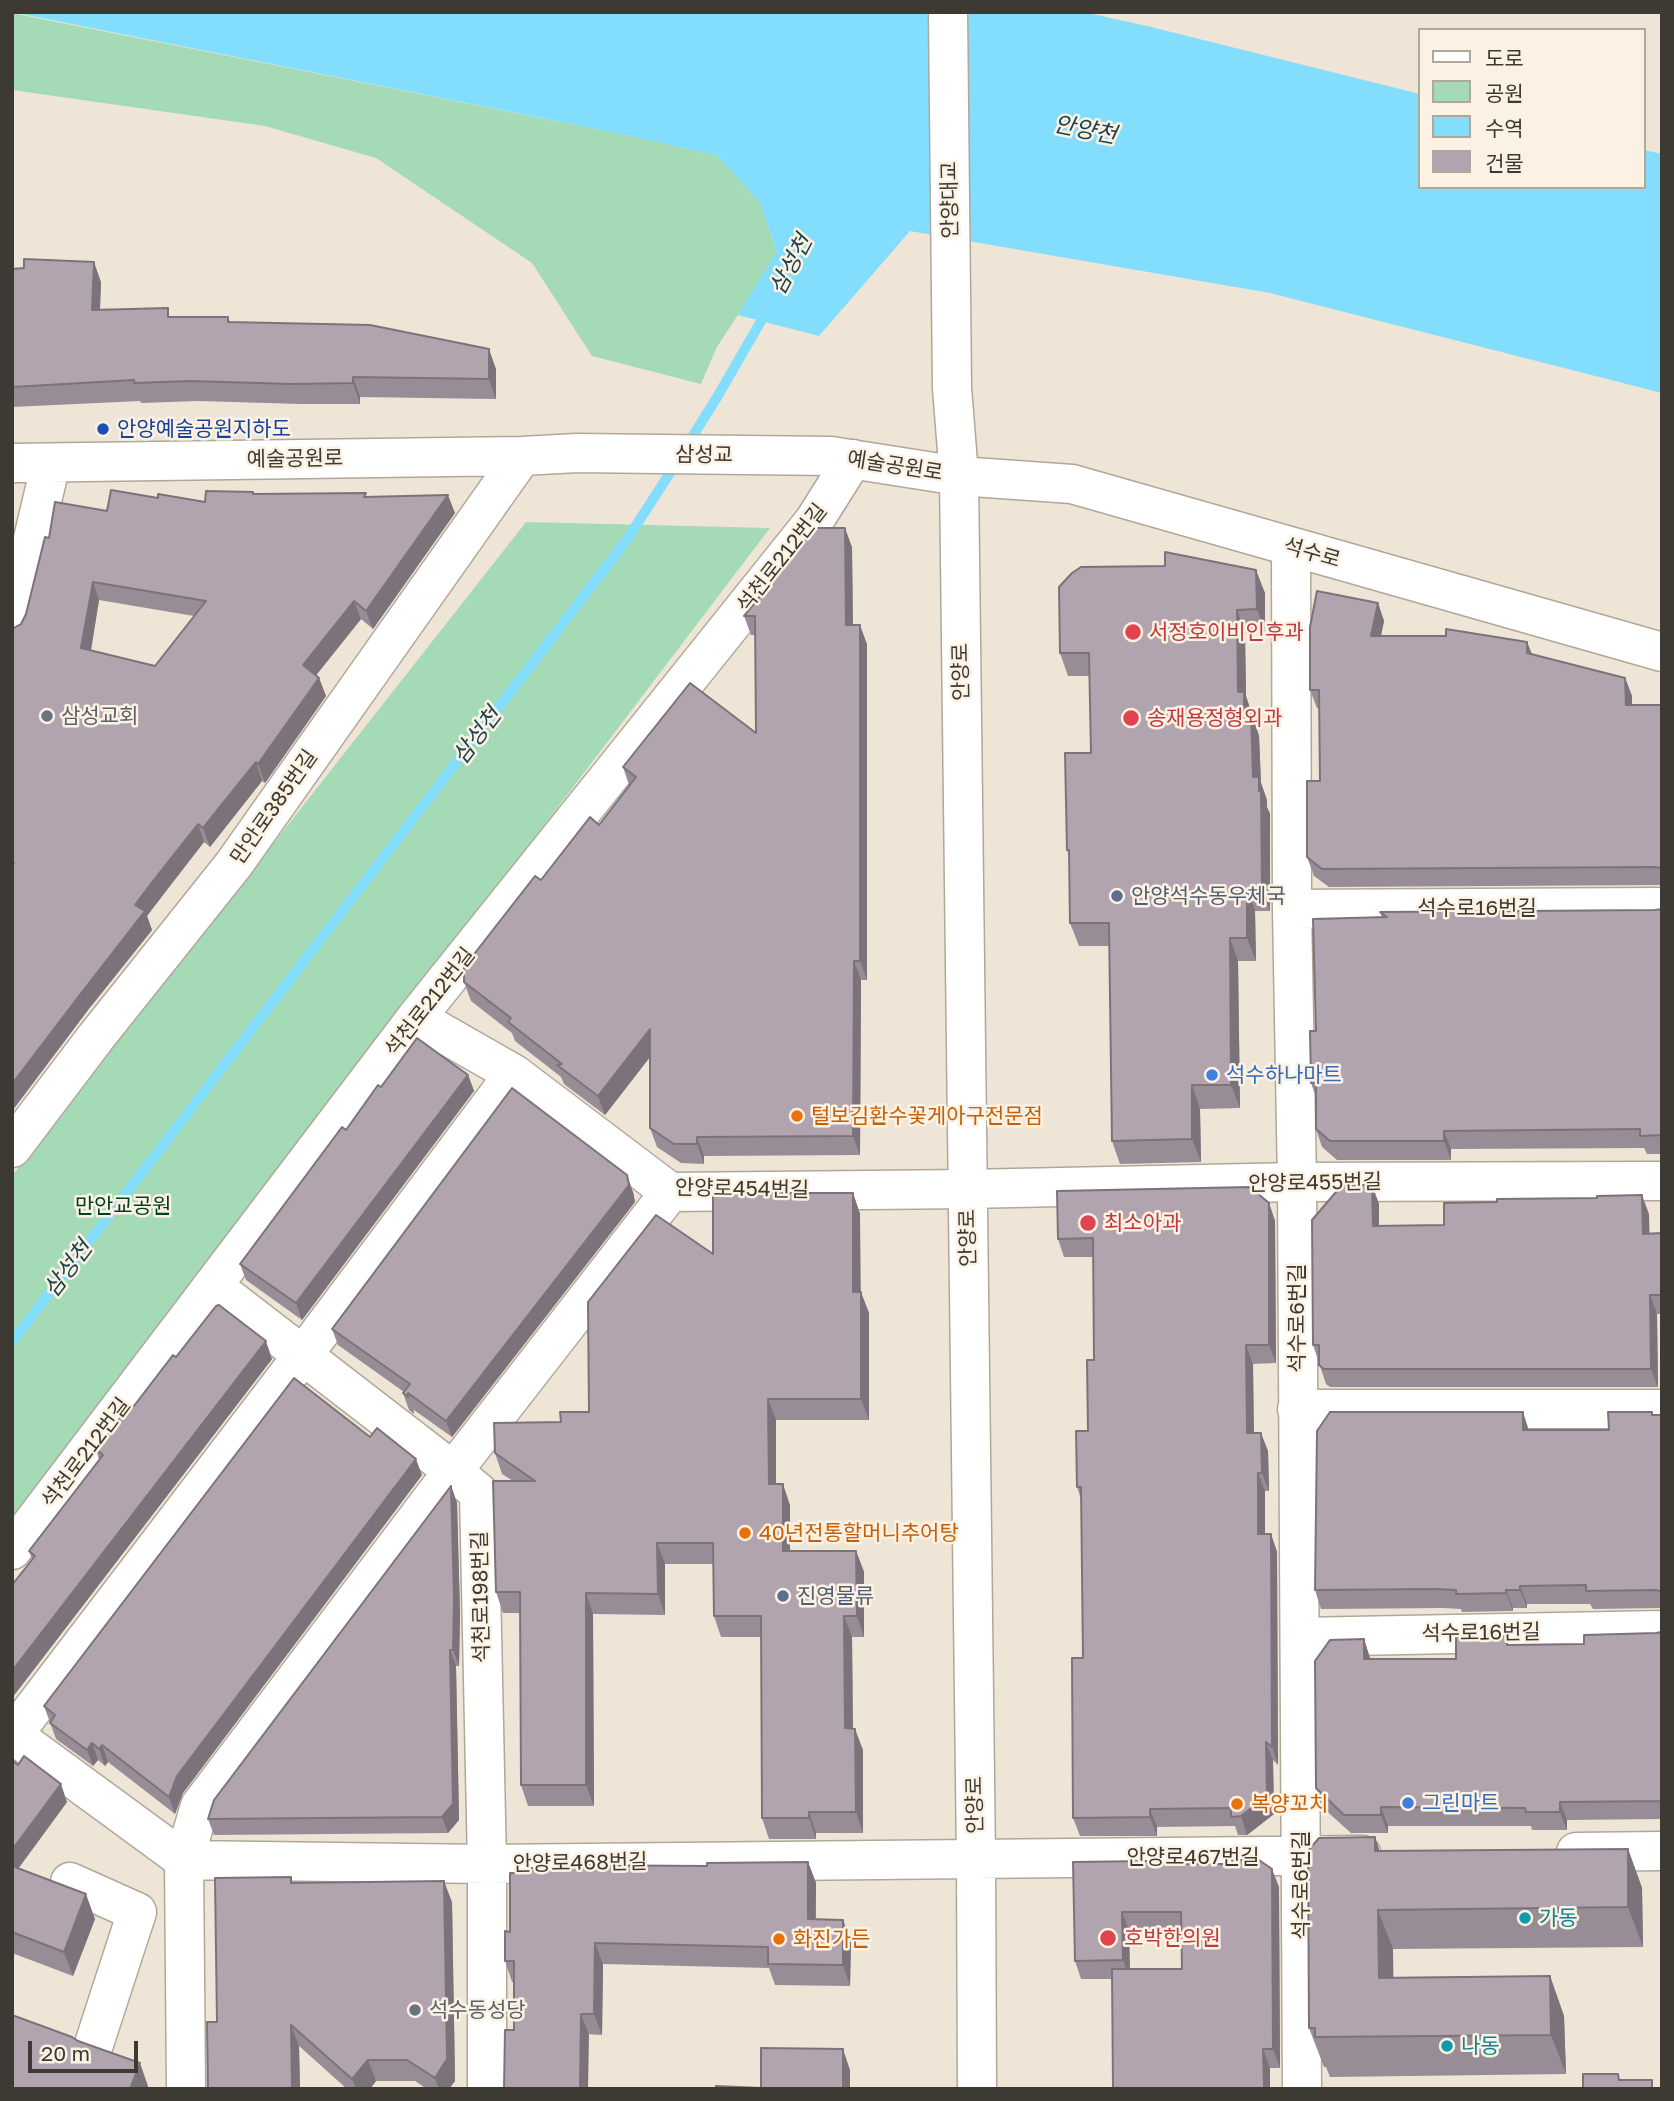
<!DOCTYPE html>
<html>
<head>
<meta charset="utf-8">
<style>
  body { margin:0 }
  #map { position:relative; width:1674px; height:2101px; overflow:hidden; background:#efe5d6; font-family:"Golos Text","Noto Sans KR",sans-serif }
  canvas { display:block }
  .frame { position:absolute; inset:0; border:14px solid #3d3933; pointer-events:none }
  .legend { position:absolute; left:1418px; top:28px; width:228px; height:161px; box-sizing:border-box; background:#fcf2e3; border:2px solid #b0a89d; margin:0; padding:9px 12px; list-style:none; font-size:21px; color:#3d3933 }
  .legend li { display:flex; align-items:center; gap:14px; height:35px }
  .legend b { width:35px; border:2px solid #b0a89d }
  .scale { position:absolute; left:28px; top:2041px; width:110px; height:32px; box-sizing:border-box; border:4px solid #3d3933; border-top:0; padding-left:9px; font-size:21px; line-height:24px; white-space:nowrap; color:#3d3933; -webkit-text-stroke:5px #fcf2e3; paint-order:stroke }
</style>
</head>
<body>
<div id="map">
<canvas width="1674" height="2101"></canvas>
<div class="frame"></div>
<ul class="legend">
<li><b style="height:9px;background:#fff"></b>도로</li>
<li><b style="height:19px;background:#a4dbb6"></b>공원</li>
<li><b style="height:19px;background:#83ddfd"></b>수역</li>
<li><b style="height:19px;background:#b1a4af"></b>건물</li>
</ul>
<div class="scale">20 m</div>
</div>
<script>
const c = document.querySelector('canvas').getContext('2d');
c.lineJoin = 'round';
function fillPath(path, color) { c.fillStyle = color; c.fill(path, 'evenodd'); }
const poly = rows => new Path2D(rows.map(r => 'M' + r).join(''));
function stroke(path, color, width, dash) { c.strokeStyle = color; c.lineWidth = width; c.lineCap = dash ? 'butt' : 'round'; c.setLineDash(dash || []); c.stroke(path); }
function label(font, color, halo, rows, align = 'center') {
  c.font = font + ' "Golos Text","Noto Sans KR",sans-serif'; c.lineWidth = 5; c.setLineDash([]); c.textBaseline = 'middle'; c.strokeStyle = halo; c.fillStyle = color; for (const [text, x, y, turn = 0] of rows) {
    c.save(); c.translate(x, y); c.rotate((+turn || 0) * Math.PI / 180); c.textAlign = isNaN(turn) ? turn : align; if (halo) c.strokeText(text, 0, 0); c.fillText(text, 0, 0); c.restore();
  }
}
const green = poly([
  [12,13,611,132,716,155,759,201,777,251,758,284,717,347,701,384,592,356,532,263,376,158,265,126,12,90],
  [526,522,770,528,12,1526,12,1176]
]);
const water = poly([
  [12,12,1083,12,1147,26,1420,94,1420,187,1644,187,1644,150,1662,154,1662,393,1270,293,910,231,819,336,738,315,777,251,759,201,716,155,611,132]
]);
const stream = poly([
  [687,445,716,399,768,309],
  [12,1342,626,541,677,462]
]);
const minor = poly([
  [948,12,952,388,959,476,976,1859,977,2089],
  [12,463,522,456,577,453,831,456,959,476,1072,484,1662,652],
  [1291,547,1292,909,1297,1182,1302,2089],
  [12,627,51,463],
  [1292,909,1662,907],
  [416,1018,514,1074,670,1192,967,1189,1297,1182,1662,1181],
  [12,1148,96,1037,234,864,522,456],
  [1297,1409,1662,1409],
  [12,1550,416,1018,814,521,853,459],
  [1300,1637,1662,1630],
  [12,1734,184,1860,487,1864,1362,1855],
  [13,1735,303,1355,514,1074],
  [1576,1852,1662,1851],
  [70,1882,137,1912,94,2044],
  [186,2089,184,1860,200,1806,453,1471,213,1286],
  [487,2089,487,1864,479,1493,453,1471,670,1192]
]);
const wall = poly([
  [12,269,101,282,100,310,171,317,228,317,230,322,496,369,496,399,360,397,360,404,300,404,198,401,141,403,140,401,12,407],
  [254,494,367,496,455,513,373,629,361,619,316,675,319,678,326,696,265,783,262,781,210,847,204,842,159,899,147,916,152,930,88,1010,12,1111,12,629,21,624,26,614,49,538,107,511,158,498,205,502],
  [99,600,194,616,155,666,91,651],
  [852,547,853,625,867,644,867,980,861,980,860,1155,704,1156,704,1164,681,1163,657,1147,650,1128,650,1057,605,1115,564,1084,561,1077,515,1041,512,1033,471,1001,464,982,541,880,599,825,629,785,623,767,756,733,756,635,751,635,744,616],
  [1265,593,1265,632,1245,633,1246,696,1259,736,1261,783,1267,800,1267,807,1270,814,1270,911,1255,911,1256,961,1238,961,1240,1108,1200,1109,1201,1162,1120,1164,1112,1141,1109,946,1079,946,1070,923,1070,858,1067,850,1091,753,1090,676,1068,676,1060,653],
  [1378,603,1384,621,1381,636,1527,642,1532,654,1625,678,1632,696,1632,705,1662,705,1662,885,1329,887,1314,876,1307,857,1320,781,1319,708,1317,708,1310,690],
  [1662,909,1662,1154,1647,1154,1644,1148,1451,1149,1451,1160,1337,1160,1322,1147,1316,1129,1316,1097,1311,1083,1316,1031,1382,918,1380,912,1655,910],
  [468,1075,474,1091,302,1320,246,1280,240,1264,346,1130,381,1087],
  [1372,1185,1379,1204,1379,1226,1444,1225,1649,1214,1649,1234,1662,1233,1662,1314,1657,1314,1658,1387,1330,1387,1326,1384,1313,1345],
  [633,1192,635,1202,452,1437,414,1410,414,1414,409,1410,403,1393,404,1392,338,1345,332,1329],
  [853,1193,860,1214,860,1292,869,1313,869,1420,776,1420,776,1484,790,1505,790,1551,856,1551,864,1572,864,1637,852,1637,853,1729,863,1750,863,1833,816,1833,816,1839,769,1839,762,1818,761,1637,721,1637,714,1616,713,1564,665,1564,665,1615,593,1614,594,1806,528,1806,521,1785,520,1613,503,1613,496,1592,513,1481,502,1474,495,1453,561,1422,589,1412,713,1254],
  [1269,1203,1275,1221,1276,1363,1253,1364,1254,1433,1268,1451,1269,1491,1265,1491,1265,1534,1271,1534,1277,1552,1278,1765,1273,1760,1274,1814,1247,1835,1238,1835,1235,1826,1157,1827,1157,1836,1080,1836,1073,1818,1083,1658,1081,1499,1077,1487,1088,1431,1094,1360,1093,1257,1064,1257,1058,1239],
  [176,1357,272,1359,12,1698,12,1585,32,1559,29,1551,99,1460,96,1449,127,1415],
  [1652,1412,1653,1415,1662,1415,1662,1608,1593,1609,1590,1604,1527,1604,1527,1608,1513,1608,1513,1611,1462,1612,1461,1609,1443,1608,1321,1609,1315,1590,1529,1430,1609,1430],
  [370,1437,422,1475,183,1793,175,1814,108,1762,105,1766,98,1760,93,1766,56,1739,44,1706],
  [451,1486,457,1503,460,1614,459,1666,456,1666,459,1820,448,1833,214,1835,208,1819],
  [1662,1632,1662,1819,1567,1820,1567,1830,1532,1830,1531,1826,1388,1826,1388,1833,1351,1833,1322,1807,1316,1788,1364,1639,1370,1659,1456,1659,1510,1645,1584,1644,1656,1633],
  [12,1760,67,1802,18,1869,95,1919,73,1976,12,1953],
  [1628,1849,1642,1888,1643,1947,1393,1949,1393,1977,1550,1976,1564,2016,1566,2074,1330,2077,1326,2067,1324,2067,1309,2028,1380,1851],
  [1151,1861,1152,1864,1279,1887,1280,2068,1270,2068,1270,2089,1113,2089,1112,1979,1081,1979,1075,1961],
  [1129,1930,1181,1930,1182,1969,1130,1969],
  [808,1862,816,1883,816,1919,843,1920,851,1941,850,1986,775,1985,769,1968,603,1964,602,2035,514,2030,514,1982,512,1982,505,1961,510,1932,526,1873,563,1868,707,1866],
  [291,1877,293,1883,452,1902,455,2081,449,2089,427,2089,415,2081,376,2081,370,2089,347,2089,299,2046,300,2089,208,2089]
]);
const shadedWall = poly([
  [94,262,101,282,99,330,92,310],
  [489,349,496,369,496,399,489,379],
  [353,377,360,397,360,404,353,383],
  [448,495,455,513,373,629,366,611],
  [845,528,852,547,853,644,846,625],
  [1256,570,1265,593,1265,632,1257,609],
  [93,582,99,600,88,667,81,648],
  [354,601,361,619,310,683,303,665],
  [1378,603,1384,621,1377,654,1371,636],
  [1237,610,1245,633,1246,696,1259,736,1261,783,1267,800,1267,807,1270,814,1270,911,1262,888,1253,777,1238,692],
  [860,625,867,644,867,980,860,961],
  [1527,642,1534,660,1527,653],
  [319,678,326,696,265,783,258,764],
  [1625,678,1632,696,1632,724,1626,705],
  [256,762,262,781,210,847,203,828],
  [198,824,204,842,147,916,152,930,88,1010,12,1111,12,1084,135,905],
  [1247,888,1255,911,1256,961,1247,938],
  [1230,938,1238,961,1240,1108,1231,1085],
  [854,961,861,980,860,1155,853,1136],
  [650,1029,657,1048,605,1115,598,1096],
  [468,1075,474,1091,302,1320,296,1303],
  [1192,1085,1200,1109,1201,1162,1192,1139],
  [1444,1131,1451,1149,1451,1160,1444,1141],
  [697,1137,704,1156,704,1164,697,1144],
  [627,1175,633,1192,635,1202,452,1437,446,1421],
  [1372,1185,1379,1204,1379,1244,1373,1226],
  [853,1193,860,1214,861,1313,853,1292],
  [1642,1195,1649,1214,1650,1252,1643,1234],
  [1269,1203,1275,1221,1276,1363,1269,1345],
  [861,1292,869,1313,869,1420,861,1399],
  [1650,1295,1657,1314,1658,1387,1651,1369],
  [266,1341,272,1359,12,1698,12,1671],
  [1246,1345,1253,1364,1254,1451,1247,1433],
  [768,1399,776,1420,776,1505,769,1484],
  [1523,1412,1529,1431,1523,1430],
  [1261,1433,1268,1451,1269,1491,1262,1473],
  [416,1459,422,1475,183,1793,175,1814,169,1797,177,1776],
  [1258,1473,1265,1491,1265,1552,1258,1534],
  [783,1484,790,1505,790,1572,783,1551],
  [451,1486,457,1503,460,1614,459,1666,453,1650],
  [1271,1534,1277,1552,1278,1765,1272,1747],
  [657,1543,665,1564,665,1615,658,1594],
  [856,1551,864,1572,864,1637,857,1616],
  [1520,1586,1527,1604,1527,1608,1520,1590],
  [1506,1590,1513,1608,1513,1611,1506,1593],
  [586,1593,593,1614,594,1806,586,1785],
  [844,1616,852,1637,853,1749,845,1728],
  [1364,1639,1370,1658,1371,1678,1364,1659],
  [450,1650,456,1666,459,1820,448,1833,442,1817],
  [855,1729,863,1750,863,1833,856,1812],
  [1266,1742,1273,1760,1274,1814,1247,1835,1241,1816],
  [92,1743,98,1760,93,1766,87,1750],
  [102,1745,108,1762,105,1766,99,1749],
  [61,1784,67,1802,12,1877,12,1850],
  [1560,1802,1567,1820,1567,1830,1560,1812],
  [1381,1807,1388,1826,1388,1833,1381,1815],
  [1150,1809,1157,1827,1157,1836,1150,1817],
  [809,1812,816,1833,816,1839,809,1818],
  [1375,1837,1389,1877,1375,1851],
  [1628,1849,1642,1888,1643,1947,1628,1907],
  [808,1862,816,1883,815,1940,808,1919],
  [1272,1869,1279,1887,1280,2068,1273,2049],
  [444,1881,452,1902,455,2081,449,2089,439,2089,435,2078],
  [86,1894,95,1919,73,1976,64,1952],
  [1378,1910,1393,1949,1394,2017,1379,1978],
  [1122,1912,1129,1930,1130,1979,1123,1960],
  [843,1920,851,1941,850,1986,843,1965],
  [595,1943,603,1964,602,2035,594,2014],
  [1550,1976,1564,2016,1566,2074,1551,2035],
  [581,2014,589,2035,588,2089,580,2089],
  [291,2025,299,2046,300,2089,292,2089],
  [843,2049,850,2070,850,2089,843,2089],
  [1263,2049,1270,2068,1270,2089,1264,2089],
  [368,2060,376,2081,370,2089,356,2089,352,2079],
  [140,2063,148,2086,147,2089,130,2089]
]);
const building = poly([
  [24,259,94,262,92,310,168,308,168,317,228,317,228,322,370,325,489,349,489,379,353,377,353,383,293,384,190,381,134,383,134,380,12,387,12,269,24,268,24,259],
  [111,490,158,498,158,494,205,502,206,491,253,492,253,494,366,493,364,497,448,495,366,611,354,601,303,665,319,678,258,764,256,762,203,828,198,824,153,881,135,905,145,911,82,992,12,1084,12,866,14,863,12,862,12,629,21,624,26,614,45,537,49,538,55,502,107,511,111,490],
  [93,582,206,601,155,666,81,648,93,582],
  [815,528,845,528,846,625,860,625,860,961,854,961,853,1136,697,1137,697,1144,674,1144,650,1128,650,1029,598,1096,557,1065,562,1064,508,1022,511,1018,464,982,464,967,535,876,541,880,590,817,599,825,636,777,623,767,690,683,756,733,755,616,744,616,815,528],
  [1165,552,1256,570,1257,609,1237,610,1238,692,1244,692,1244,712,1251,713,1253,777,1259,777,1259,791,1261,791,1262,888,1247,888,1247,938,1230,938,1231,1085,1192,1085,1192,1139,1112,1141,1109,923,1070,923,1069,850,1067,850,1065,753,1091,753,1089,653,1060,653,1059,587,1072,573,1081,567,1165,566,1165,552],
  [1317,591,1378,603,1371,636,1446,636,1446,629,1527,642,1527,653,1625,678,1626,705,1662,705,1662,868,1655,867,1322,869,1307,857,1307,781,1320,781,1319,690,1310,690,1310,627,1317,591],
  [1662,909,1662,1135,1640,1136,1640,1129,1444,1131,1444,1141,1330,1141,1316,1129,1316,1083,1311,1083,1310,1031,1316,1031,1313,919,1387,917,1380,912,1655,910,1662,909],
  [417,1038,468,1075,296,1303,240,1264,342,1127,346,1130,378,1085,381,1087,417,1038],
  [512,1088,627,1175,629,1185,446,1421,408,1393,408,1397,403,1393,410,1384,332,1329,512,1088],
  [1342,1185,1372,1185,1373,1226,1444,1225,1444,1203,1497,1202,1497,1199,1597,1198,1597,1196,1642,1195,1643,1234,1662,1233,1662,1295,1650,1295,1651,1369,1324,1369,1319,1365,1319,1345,1313,1345,1312,1220,1342,1185],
  [1250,1187,1269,1203,1269,1345,1246,1345,1247,1433,1261,1433,1262,1473,1258,1473,1258,1534,1271,1534,1272,1747,1266,1742,1267,1796,1241,1816,1231,1817,1231,1808,1150,1809,1150,1817,1073,1818,1072,1658,1083,1658,1081,1487,1077,1487,1076,1431,1088,1431,1087,1360,1094,1360,1093,1238,1058,1239,1057,1191,1250,1187],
  [713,1193,853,1193,853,1292,861,1292,861,1399,768,1399,769,1484,783,1484,783,1551,856,1551,857,1616,844,1616,845,1728,855,1729,856,1812,809,1812,809,1818,762,1818,761,1616,714,1616,713,1543,657,1543,658,1594,586,1593,586,1785,521,1785,520,1592,496,1592,493,1481,535,1481,495,1453,494,1423,561,1422,560,1412,589,1412,588,1302,656,1215,713,1254,713,1193],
  [219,1305,266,1341,12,1671,12,1585,35,1556,29,1551,103,1455,96,1449,124,1413,127,1415,173,1355,176,1357,216,1306,219,1305],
  [294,1378,370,1437,377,1428,416,1459,177,1776,169,1797,102,1745,99,1749,92,1743,87,1750,50,1723,55,1715,44,1706,294,1378],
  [1330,1412,1523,1412,1523,1430,1609,1430,1608,1412,1652,1412,1652,1415,1662,1415,1662,1592,1656,1590,1586,1591,1586,1585,1520,1586,1520,1590,1506,1590,1506,1593,1456,1594,1456,1590,1437,1589,1315,1590,1317,1431,1330,1412],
  [451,1486,454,1597,453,1650,450,1650,453,1804,442,1817,208,1819,214,1800,451,1486],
  [1662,1632,1662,1801,1560,1802,1560,1812,1526,1812,1525,1808,1381,1807,1381,1815,1344,1815,1316,1788,1315,1661,1330,1640,1364,1639,1364,1659,1456,1659,1456,1637,1507,1636,1507,1645,1584,1644,1584,1635,1656,1633,1662,1632],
  [24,1756,61,1784,12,1850,12,1760,18,1765,24,1756],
  [1375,1837,1375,1851,1628,1849,1628,1907,1378,1910,1379,1978,1550,1976,1551,2035,1315,2037,1315,2028,1309,2028,1308,1851,1319,1838,1375,1837],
  [1232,1860,1259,1860,1272,1869,1273,2049,1263,2049,1264,2089,1113,2089,1112,1969,1182,1969,1181,1912,1122,1912,1123,1960,1075,1961,1073,1862,1151,1861,1151,1864,1232,1864,1232,1860],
  [808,1862,808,1919,843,1920,843,1965,768,1964,768,1947,595,1943,594,2014,581,2014,580,2089,504,2089,505,2030,514,2030,514,1961,505,1961,505,1931,510,1932,510,1873,526,1873,527,1868,563,1868,563,1865,707,1866,707,1863,808,1862],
  [12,1866,86,1894,64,1952,12,1932,12,1866],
  [291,1877,291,1883,444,1881,447,2059,435,2078,407,2060,368,2060,352,2079,291,2025,292,2089,208,2089,207,2022,217,2022,215,1878,291,1877],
  [12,2015,72,2037,78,2041,140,2063,130,2089,12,2089,12,2015],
  [761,2048,843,2049,843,2089,716,2089,716,2086,761,2088,761,2048],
  [1583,2074,1618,2074,1619,2080,1652,2080,1652,2089,1583,2089,1583,2074]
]);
const markers = [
  [103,429,7,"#1a4fb4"],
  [1133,632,9,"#e0444e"],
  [47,716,7,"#6b7280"],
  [1131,718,9,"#e0444e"],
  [1117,896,7,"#5c6f8a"],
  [1212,1075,7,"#3f7fe0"],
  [797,1116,7,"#e8710a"],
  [1088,1223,9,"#e0444e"],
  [745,1533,7,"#e8710a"],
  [783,1596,7,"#5c6f8a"],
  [1408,1803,7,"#3f7fe0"],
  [1237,1804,7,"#e8710a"],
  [1525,1918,7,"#0f9aa8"],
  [1108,1938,9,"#e0444e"],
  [779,1939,7,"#e8710a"],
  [415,2010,7,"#6b7280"],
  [1447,2046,7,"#0f9aa8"]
];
const streetNames = [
  ["안양대교",950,200,-91],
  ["삼성교",704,455,1],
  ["예술공원로",295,459,-1],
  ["예술공원로",895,466,9],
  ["석수로",1312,553,16],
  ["석천로212번길",782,558,-52],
  ["안양로",961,672,-91],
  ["만안로385번길",274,807,-55],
  ["석수로16번길",1477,908],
  ["석천로212번길",430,1002,-52],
  ["안양로455번길",1315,1183,-1],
  ["안양로454번길",742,1189,1],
  ["안양로",968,1238,-91],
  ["석수로6번길",1297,1318,-90],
  ["석천로212번길",86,1453,-53],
  ["석천로198번길",481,1597,-91],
  ["석수로16번길",1481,1633,-1],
  ["안양로",975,1805,-91],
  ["안양로467번길",1193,1857],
  ["안양로468번길",580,1863,-1],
  ["석수로6번길",1301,1885,-90]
];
const transitNames = [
  ["안양예술공원지하도",117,429]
];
const healthNames = [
  ["서정호이비인후과",1149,632],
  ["송재용정형외과",1147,718],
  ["최소아과",1104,1223],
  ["호박한의원",1124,1938]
];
const worshipNames = [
  ["삼성교회",61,716],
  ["석수동성당",429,2010]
];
const serviceNames = [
  ["안양석수동우체국",1131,896],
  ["진영물류",797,1596]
];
const shopNames = [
  ["석수하나마트",1226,1075],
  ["그린마트",1422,1803]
];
const foodNames = [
  ["털보김환수꽃게아구전문점",811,1116],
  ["40년전통할머니추어탕",759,1533],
  ["복양꼬치",1251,1804],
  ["화진가든",793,1939]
];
const parkNames = [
  ["만안교공원",123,1206]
];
const cultureNames = [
  ["가동",1539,1918],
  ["나동",1461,2046]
];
const waterNames = [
  ["안양천",1085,130,11],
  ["삼성천",791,265,-62],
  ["삼성천",477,736,-53],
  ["삼성천",68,1269,-53]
];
fillPath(green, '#a4dbb6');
fillPath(water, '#83ddfd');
stroke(stream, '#83ddfd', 10);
stroke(minor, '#b1a799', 41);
stroke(minor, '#fff', 38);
fillPath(wall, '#988d96');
fillPath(shadedWall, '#7c737a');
fillPath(building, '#b1a4af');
stroke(building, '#7c737a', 2);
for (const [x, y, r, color] of markers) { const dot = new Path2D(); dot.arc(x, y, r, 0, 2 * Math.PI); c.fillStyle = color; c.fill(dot); stroke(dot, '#fcf2e3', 2.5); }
label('21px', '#3d3933', '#fcf2e3', streetNames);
label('21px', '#164399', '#fcf2e3', transitNames, 'left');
label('21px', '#be3a42', '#fcf2e3', healthNames, 'left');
label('21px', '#5b616d', '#fcf2e3', worshipNames, 'left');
label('21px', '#4e5e75', '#fcf2e3', serviceNames, 'left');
label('21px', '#366cbe', '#fcf2e3', shopNames, 'left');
label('21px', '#c56008', '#fcf2e3', foodNames, 'left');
label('21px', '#033d1f', '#fcf2e3', parkNames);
label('21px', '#0d838f', '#fcf2e3', cultureNames, 'left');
label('italic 23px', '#1b4351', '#fcf2e3', waterNames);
</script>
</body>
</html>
